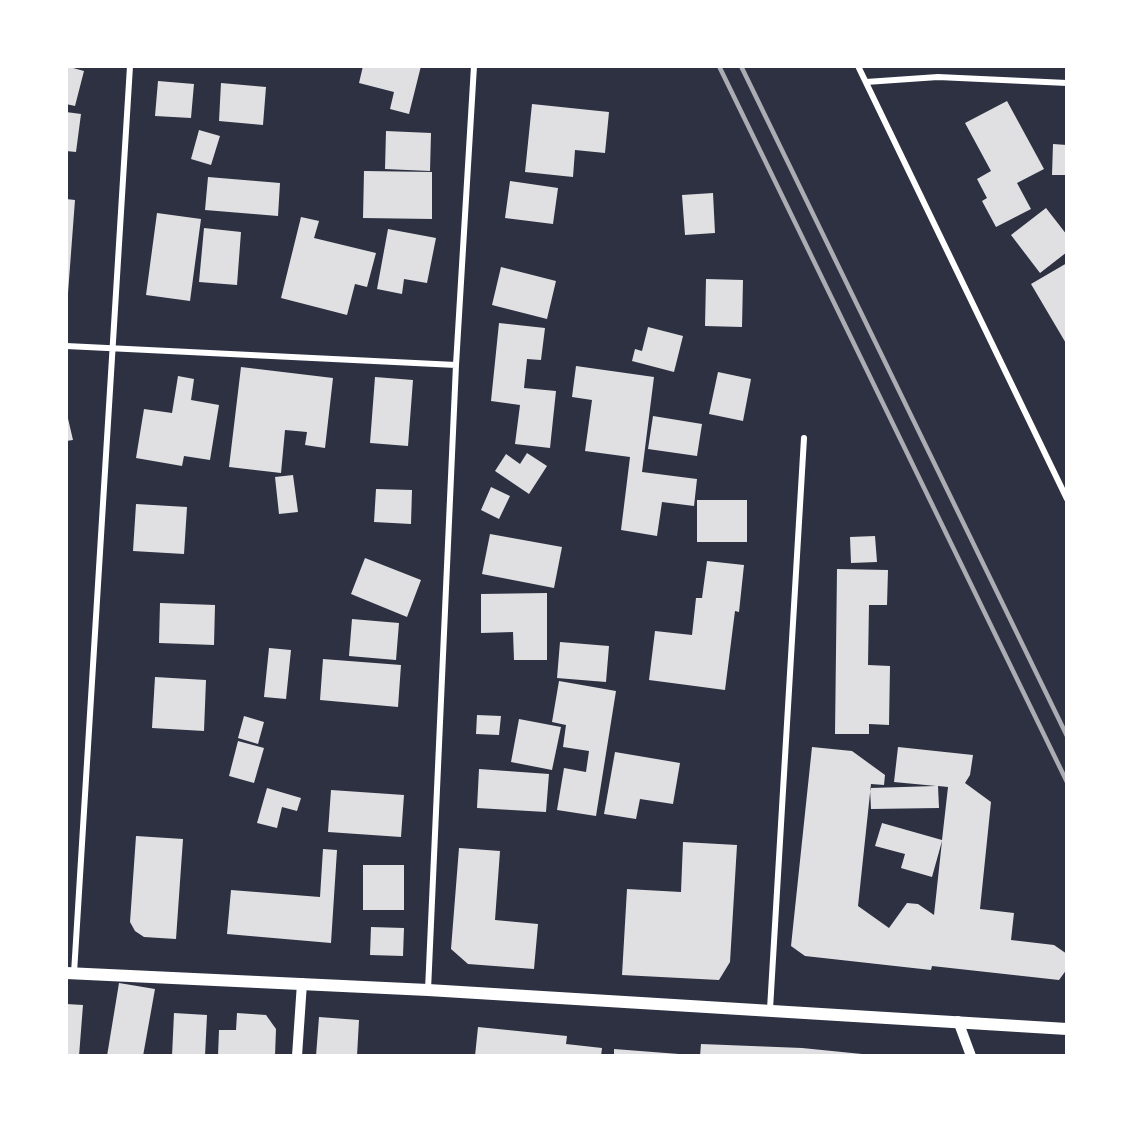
<!DOCTYPE html>
<html>
<head>
<meta charset="utf-8">
<style>
  body { margin:0 }
  #map { position:relative; width:1133px; height:1122px; overflow:hidden; background:#2d3142; font-family:Signika,sans-serif }
  canvas { display:block }
  .frame { position:absolute; inset:0; border:68px solid #fff; pointer-events:none }
</style>
</head>
<body>
<div id="map">
<canvas width="1133" height="1122"></canvas>
<div class="frame"></div>
</div>
<script>
const c = document.querySelector('canvas').getContext('2d');
c.lineJoin = 'round';
function fillPath(path, color) { c.fillStyle = color; c.fill(path, 'evenodd'); }
const poly = rows => new Path2D(rows.map(r => 'M' + r).join(''));
function stroke(path, color, width, dash) { c.strokeStyle = color; c.lineWidth = width; c.lineCap = dash ? 'butt' : 'round'; c.setLineDash(dash || []); c.stroke(path); }
const building = poly([
  [66,66,84,71,75,106,66,104],
  [363,66,421,66,409,114,390,109,394,92,359,83],
  [158,81,194,84,191,118,155,116],
  [221,83,266,87,263,125,219,121],
  [1007,101,1044,169,1017,183,1031,209,996,227,982,201,987,198,977,179,991,171,965,123],
  [532,104,609,112,605,153,575,150,573,177,525,172],
  [66,112,81,114,76,152,66,151],
  [199,130,220,136,211,165,191,159],
  [386,131,431,133,430,171,385,169],
  [1053,144,1067,145,1067,175,1052,175],
  [364,171,432,172,432,219,363,218],
  [208,177,280,183,278,216,205,210],
  [510,181,558,188,553,224,505,218],
  [713,193,715,233,685,235,682,195],
  [66,199,75,200,68,293,66,293],
  [1046,208,1067,235,1067,252,1040,273,1011,235],
  [157,213,201,219,190,301,146,295],
  [301,217,319,221,314,238,376,253,367,287,355,284,347,315,281,298],
  [204,228,241,232,237,285,199,282],
  [388,229,436,238,427,283,404,279,402,294,377,289],
  [1067,263,1067,345,1031,284],
  [501,267,556,281,547,319,492,305],
  [706,279,743,280,742,327,705,326],
  [499,323,545,328,541,360,527,359,524,388,556,391,550,448,515,444,520,405,491,401],
  [648,327,683,336,674,372,632,361,635,349,642,351],
  [576,366,654,377,642,472,697,479,694,506,662,502,657,536,621,530,630,457,585,451,592,400,572,397],
  [241,367,333,378,325,448,305,445,307,432,285,430,281,473,229,467],
  [718,372,751,379,743,421,709,414],
  [178,376,194,379,191,400,219,405,210,460,184,456,182,466,136,458,144,409,172,413],
  [375,377,413,380,408,446,370,443],
  [66,410,73,440,66,441],
  [653,416,702,424,697,456,648,449],
  [527,453,547,466,529,494,495,471,506,454,520,464],
  [293,475,298,512,279,514,275,477],
  [491,487,510,496,499,519,481,510],
  [376,489,412,490,411,524,374,522],
  [697,500,747,500,747,542,697,542],
  [136,504,187,507,184,554,133,551],
  [490,534,562,547,554,588,482,574],
  [875,536,877,562,851,563,850,537],
  [365,558,421,580,407,617,351,594],
  [707,561,744,565,739,612,735,611,725,690,649,680,655,631,692,635,696,598,702,598],
  [837,569,888,570,887,605,869,605,868,665,890,666,889,725,869,724,869,734,835,734],
  [547,593,547,660,514,660,513,632,481,633,481,594],
  [160,603,215,605,214,645,159,643],
  [352,619,399,623,396,660,349,656],
  [560,642,609,646,606,682,557,678],
  [269,648,291,650,286,699,264,697],
  [323,659,401,665,398,707,320,700],
  [155,677,206,680,204,731,152,728],
  [559,681,616,691,596,816,557,810,564,768,586,772,589,751,563,747,566,725,552,722],
  [477,715,501,716,499,735,476,734],
  [244,716,264,722,258,744,238,738],
  [519,719,561,727,552,770,511,762],
  [238,741,264,748,254,783,229,776],
  [812,747,852,751,885,775,884,785,871,784,858,906,889,928,907,903,918,904,934,915,942,841,932,877,901,868,905,854,875,846,882,823,942,840,948,787,938,786,939,808,871,809,870,788,936,786,894,782,898,747,973,755,970,775,965,783,991,802,980,909,1014,913,1011,940,1054,945,1067,954,1067,969,1059,980,932,966,931,970,805,956,791,946],
  [615,752,680,763,673,804,640,799,636,819,604,814],
  [479,769,549,774,546,812,477,808],
  [267,788,301,798,297,811,282,807,277,828,257,823],
  [331,790,404,795,401,837,328,832],
  [136,836,183,839,176,939,144,937,135,931,130,922],
  [683,842,737,845,730,962,719,980,622,975,627,889,681,892],
  [459,848,500,851,495,920,538,924,534,969,468,964,451,949],
  [323,849,337,850,331,943,227,934,231,890,320,897],
  [363,865,404,865,404,910,363,910],
  [371,927,404,928,403,956,370,955],
  [119,983,155,989,143,1056,107,1056],
  [66,1004,83,1005,79,1056,66,1056],
  [174,1013,207,1015,205,1056,172,1056],
  [237,1013,266,1015,276,1029,275,1056,218,1056,219,1030,236,1030],
  [319,1017,359,1020,357,1056,316,1056],
  [478,1027,567,1036,566,1044,602,1048,601,1056,475,1056],
  [701,1044,802,1048,862,1054,862,1056,700,1056],
  [614,1049,679,1054,679,1056,614,1056]
]);
const minor = poly([
  [858,66,1067,499],
  [866,82,938,77,1067,83],
  [66,346,456,365],
  [74,973,130,66],
  [428,990,456,365,474,66],
  [770,1009,804,438]
]);
const tertiary = poly([
  [958,1021,971,1056],
  [297,1056,302,983]
]);
const secondary = poly([
  [66,973,428,990,1067,1029]
]);
const rail = poly([
  [719,66,1067,782],
  [741,66,1067,736]
]);
fillPath(building, '#e0e0e3');
stroke(minor, '#fff', 6);
stroke(tertiary, '#fff', 10);
stroke(secondary, '#fff', 12);
stroke(rail, '#abadb3', 4.5);
</script>
</body>
</html>
